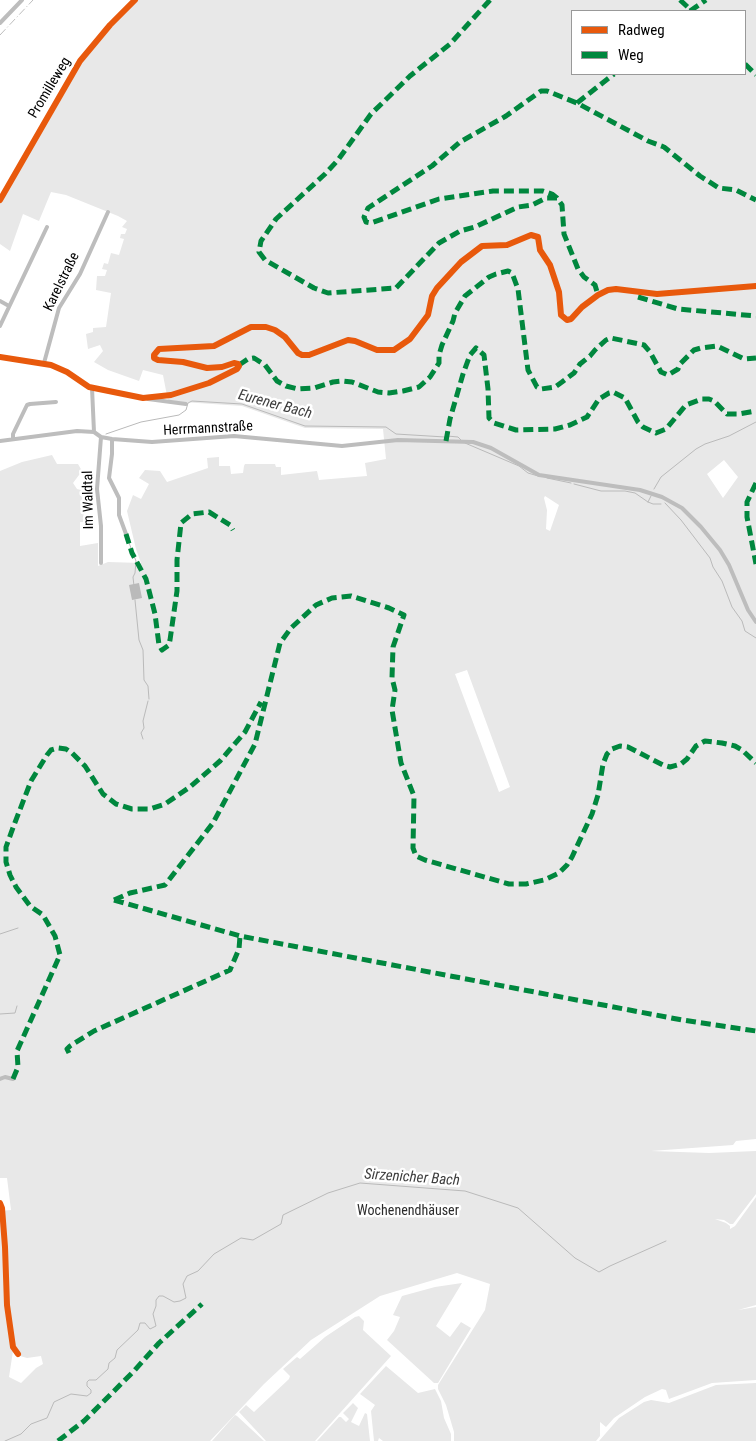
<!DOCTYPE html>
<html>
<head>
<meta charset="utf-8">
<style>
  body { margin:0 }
  #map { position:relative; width:756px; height:1441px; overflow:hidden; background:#fff; font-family:"Roboto Condensed",sans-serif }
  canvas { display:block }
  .legend { position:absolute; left:571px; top:10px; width:175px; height:65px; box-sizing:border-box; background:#fff; border:1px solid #999; margin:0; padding:6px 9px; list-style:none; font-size:15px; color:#000 }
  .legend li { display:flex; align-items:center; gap:10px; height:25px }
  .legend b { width:25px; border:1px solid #999 }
</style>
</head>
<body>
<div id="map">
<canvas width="756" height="1441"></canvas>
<ul class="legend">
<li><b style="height:6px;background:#e8590c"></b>Radweg</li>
<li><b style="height:6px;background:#00873e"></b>Weg</li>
</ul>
</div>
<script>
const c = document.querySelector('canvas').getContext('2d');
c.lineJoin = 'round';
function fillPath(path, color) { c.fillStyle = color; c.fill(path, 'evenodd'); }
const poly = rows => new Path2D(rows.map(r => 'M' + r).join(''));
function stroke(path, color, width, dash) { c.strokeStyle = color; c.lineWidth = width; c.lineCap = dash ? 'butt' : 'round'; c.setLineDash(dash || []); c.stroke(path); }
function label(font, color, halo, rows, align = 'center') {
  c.font = font + ' "Roboto Condensed",sans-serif'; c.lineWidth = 5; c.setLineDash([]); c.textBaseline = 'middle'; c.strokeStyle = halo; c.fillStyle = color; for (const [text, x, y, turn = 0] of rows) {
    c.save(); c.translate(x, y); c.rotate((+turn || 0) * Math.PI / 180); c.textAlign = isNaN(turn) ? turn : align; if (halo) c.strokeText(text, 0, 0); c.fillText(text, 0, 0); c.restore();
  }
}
const green = poly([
  [133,0,756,0,756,1139,736,1141,733,1145,651,1151,709,1153,756,1151,756,1194,733,1224,730,1224,724,1220,715,1219,726,1223,730,1226,730,1229,735,1226,756,1197,756,1305,738,1310,756,1307,756,1380,712,1383,669,1399,666,1390,662,1389,645,1397,614,1418,606,1427,600,1422,600,1436,596,1441,454,1441,454,1432,446,1405,438,1389,438,1385,485,1310,490,1284,457,1273,380,1296,311,1340,264,1384,210,1441,0,1441,0,1211,11,1210,7,1178,0,1178,0,471,22,462,52,455,57,464,78,464,82,471,73,483,77,489,81,490,83,508,84,522,80,522,80,546,98,543,98,566,108,562,141,563,136,549,127,511,133,495,141,499,149,484,139,478,145,470,160,471,167,482,208,468,207,458,219,457,219,466,230,466,231,474,243,473,244,466,245,464,275,464,276,467,281,467,281,475,317,471,319,480,367,476,365,463,386,459,383,429,305,428,242,406,168,401,163,375,143,370,139,381,108,370,94,362,103,351,100,345,88,349,86,334,93,332,93,328,106,327,111,293,96,290,97,276,105,276,107,270,102,269,104,263,108,264,111,253,119,255,124,239,120,238,121,234,125,234,127,229,122,227,127,221,118,216,66,195,51,192,39,221,23,214,10,251,0,244,0,195,79,59],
  [572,11,745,11,745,74,572,74],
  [724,460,738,477,723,498,707,474],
  [545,496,559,505,550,531,546,529,547,510,544,498],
  [467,670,510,787,499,792,455,674],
  [13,1351,20,1356,27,1358,41,1356,43,1364,36,1368,21,1383,9,1377],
  [462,1283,436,1326,450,1337,461,1322,471,1328,438,1383,434,1383,387,1340,394,1331,400,1317,393,1315,402,1296,435,1287],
  [359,1316,364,1321,363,1330,391,1356,315,1441,266,1441,239,1412,246,1405,254,1412,289,1379,290,1376,283,1369,297,1357,300,1359,325,1337,355,1317],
  [386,1366,418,1393,435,1389,441,1401,444,1418,451,1434,451,1441,383,1441,379,1438,378,1441,374,1441,371,1411,375,1405,360,1394],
  [756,1383,756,1441,599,1441,619,1418,644,1402,651,1400,669,1403,716,1385],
  [353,1403,358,1408,351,1422,359,1426,365,1413,367,1414,370,1441,317,1441,339,1417,341,1417,346,1422,349,1419,343,1413],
  [235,1415,237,1416,264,1441,212,1441]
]);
const water = poly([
  [139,583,142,598,132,600,129,585]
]);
const stream = poly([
  [106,434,141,422,179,415,186,410,188,403,192,401,242,404,305,426,386,427,396,434,445,437],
  [447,436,458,437,461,440],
  [465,443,519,466,528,473,538,476],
  [547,478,571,483],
  [574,484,601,491,625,491,635,493,648,502,653,504,661,504],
  [654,489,661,477,696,449,705,444,729,436,756,422],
  [648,502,651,496],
  [665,503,681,520,710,558,713,567,722,581,732,607,742,621,745,631,756,638],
  [126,535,136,561,135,573,133,577,134,586],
  [135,600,139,640,143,650,144,680,148,686,149,699],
  [143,739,141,733,144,728,143,721,148,701],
  [0,934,18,928],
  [0,1014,15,1013,17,1006],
  [5,1441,21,1434,31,1424,47,1418,54,1402,71,1394,87,1396,91,1393,91,1390,87,1386,87,1382,89,1380,96,1380,108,1369,109,1363,115,1358,117,1350,138,1330,140,1323,145,1323,150,1329,156,1326,153,1314,156,1306,156,1300,159,1296,163,1296,174,1302,180,1301,186,1298,183,1284,187,1276,198,1271,214,1254,241,1238,253,1240,281,1224,283,1215,328,1193,360,1183,465,1191,518,1208,575,1258,599,1272,610,1266,666,1241]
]);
const minor = poly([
  [0,23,22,0],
  [0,200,80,61,110,25,135,0],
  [0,301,9,306],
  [0,326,47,227],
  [0,357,51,365,67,372,89,387,143,398,171,395,209,383,237,369,239,366,238,364,234,363,222,367,207,368,183,362,158,360,154,358,154,355,159,349,214,346,251,327,266,327,275,330,285,337,298,353,302,355,309,355,348,340,355,341,377,350,394,350,410,339,428,315,432,296,437,288,461,262,482,246,507,245,531,235,538,237,540,250,550,265,559,292,561,315,567,320,571,319,582,307,598,295,608,290,616,289,657,294,756,286],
  [44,363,59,308,80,274,108,212],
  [92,388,94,432],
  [148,399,186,404],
  [13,439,13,434,27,405,30,404,56,402],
  [112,439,112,454,109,478,119,498,119,515,126,534],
  [0,441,77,431,94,432,101,437,112,439,152,442,234,436,342,446,398,440,473,442,491,448,539,475,640,490,662,497,682,508,701,527,720,550,729,565,748,610,756,622],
  [101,563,101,526,97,489,101,437],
  [0,1079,5,1077,13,1079],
  [0,1203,2,1208,5,1247,7,1305,13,1347,18,1354]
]);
const rail = poly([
  [0,35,33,0]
]);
const quiet = poly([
  [490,0,450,44,410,76,371,114,338,160,325,174,276,219,261,241,259,252,265,260,314,288,328,293,396,288,439,243,460,231,475,227,518,207,532,205,546,198,557,198,562,205,564,234,578,269,584,277,595,285,598,295],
  [680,0,692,11],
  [690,11,706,0],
  [745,64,756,75],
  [577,103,614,74],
  [557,198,552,194,543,191,493,191,439,199,371,223,366,222,364,217,368,208,432,166,460,142,506,116,541,91,547,91,577,103,648,141,664,147,700,176,719,188,736,190,756,200],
  [638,297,678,309,756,316],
  [239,365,248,359,254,358,265,365,277,381,286,386,298,389,314,388,333,382,343,381,352,382,378,392,389,393,403,391,419,387,430,377,439,363,439,355,442,345,453,321,455,313,465,296,489,277,496,274,508,271,512,273,518,289,528,370,537,387,541,389,555,387,562,382,574,373,580,364,590,356,595,350,606,340,611,338,644,345,650,352,661,372,668,375,678,369,680,364,694,350,701,348,717,346,744,359,756,358],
  [446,441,450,419,463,374,470,355,476,348,484,355,488,389,489,418,494,423,516,430,555,429,570,425,587,417,599,399,609,393,613,392,625,398,638,422,643,427,656,433,666,429,686,405,702,399,709,399,714,401,727,414,739,414,756,411],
  [756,483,747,502,747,517,756,564],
  [126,534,132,553,146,579,155,614,159,645,162,650,169,645,170,640,177,591,177,560,181,523,192,514,209,512,230,525,233,530],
  [114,900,130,893,165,885,213,823,255,744,280,643,291,628,316,605,332,598,351,596,389,608,404,615,393,647,392,678,395,690,392,710,401,763,414,796,413,848,416,856,425,860,509,884,526,884,544,880,559,873,567,865,572,857,592,814,598,795,603,764,607,754,612,749,620,746,628,747,663,765,670,767,681,764,687,759,696,746,705,741,722,743,735,746,742,750,756,763],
  [114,900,240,936,682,1020,756,1031],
  [69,1053,67,1049,70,1046,94,1031,230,970,239,949,240,936],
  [13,1079,18,1067,17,1051,60,955,55,936,43,915,30,906,16,887,10,875,6,862,6,847,14,825,31,781,47,755,51,750,58,748,66,749,72,753,85,766,103,794,116,804,132,809,150,809,165,804,190,787,220,761,245,732,261,702],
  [58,1441,84,1421,134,1371,159,1343,202,1304]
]);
const cycleway = poly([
  [0,200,80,61,110,25,135,0],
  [0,357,51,365,67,372,89,387,143,398,171,395,209,383,237,369,239,366,238,364,234,363,222,367,207,368,183,362,158,360,154,358,154,355,159,349,214,346,251,327,266,327,275,330,285,337,298,353,302,355,309,355,348,340,355,341,377,350,394,350,410,339,428,315,432,296,437,288,461,262,482,246,507,245,531,235,538,237,540,250,550,265,559,292,561,315,567,320,571,319,582,307,598,295,608,290,616,289,657,294,756,286],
  [0,1203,2,1208,5,1247,7,1305,13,1347,18,1354]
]);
const streetNames = [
  ["Promilleweg",50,88,-59],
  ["Karelstraße",62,282,-64],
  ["Herrmannstraße",208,429,-3],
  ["Im Waldtal",89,500,-91]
];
const parkNames = [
  ["Wochenendhäuser",408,1211]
];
const waterNames = [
  ["Eurener Bach",275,405,15],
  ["Sirzenicher Bach",412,1178,4]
];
fillPath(green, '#e8e8e8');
fillPath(water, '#bababa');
stroke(stream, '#bababa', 1);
stroke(minor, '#bdbdbd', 4);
stroke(rail, '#bdbdbd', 1, [8, 2.5, 1, 2.5]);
stroke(quiet, '#00873e', 5, [10, 5]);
stroke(cycleway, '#e8590c', 6);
label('14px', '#000', '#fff', streetNames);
label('14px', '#2c2c2c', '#fff', parkNames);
label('italic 15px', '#3d3d3d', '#fff', waterNames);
</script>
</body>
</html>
